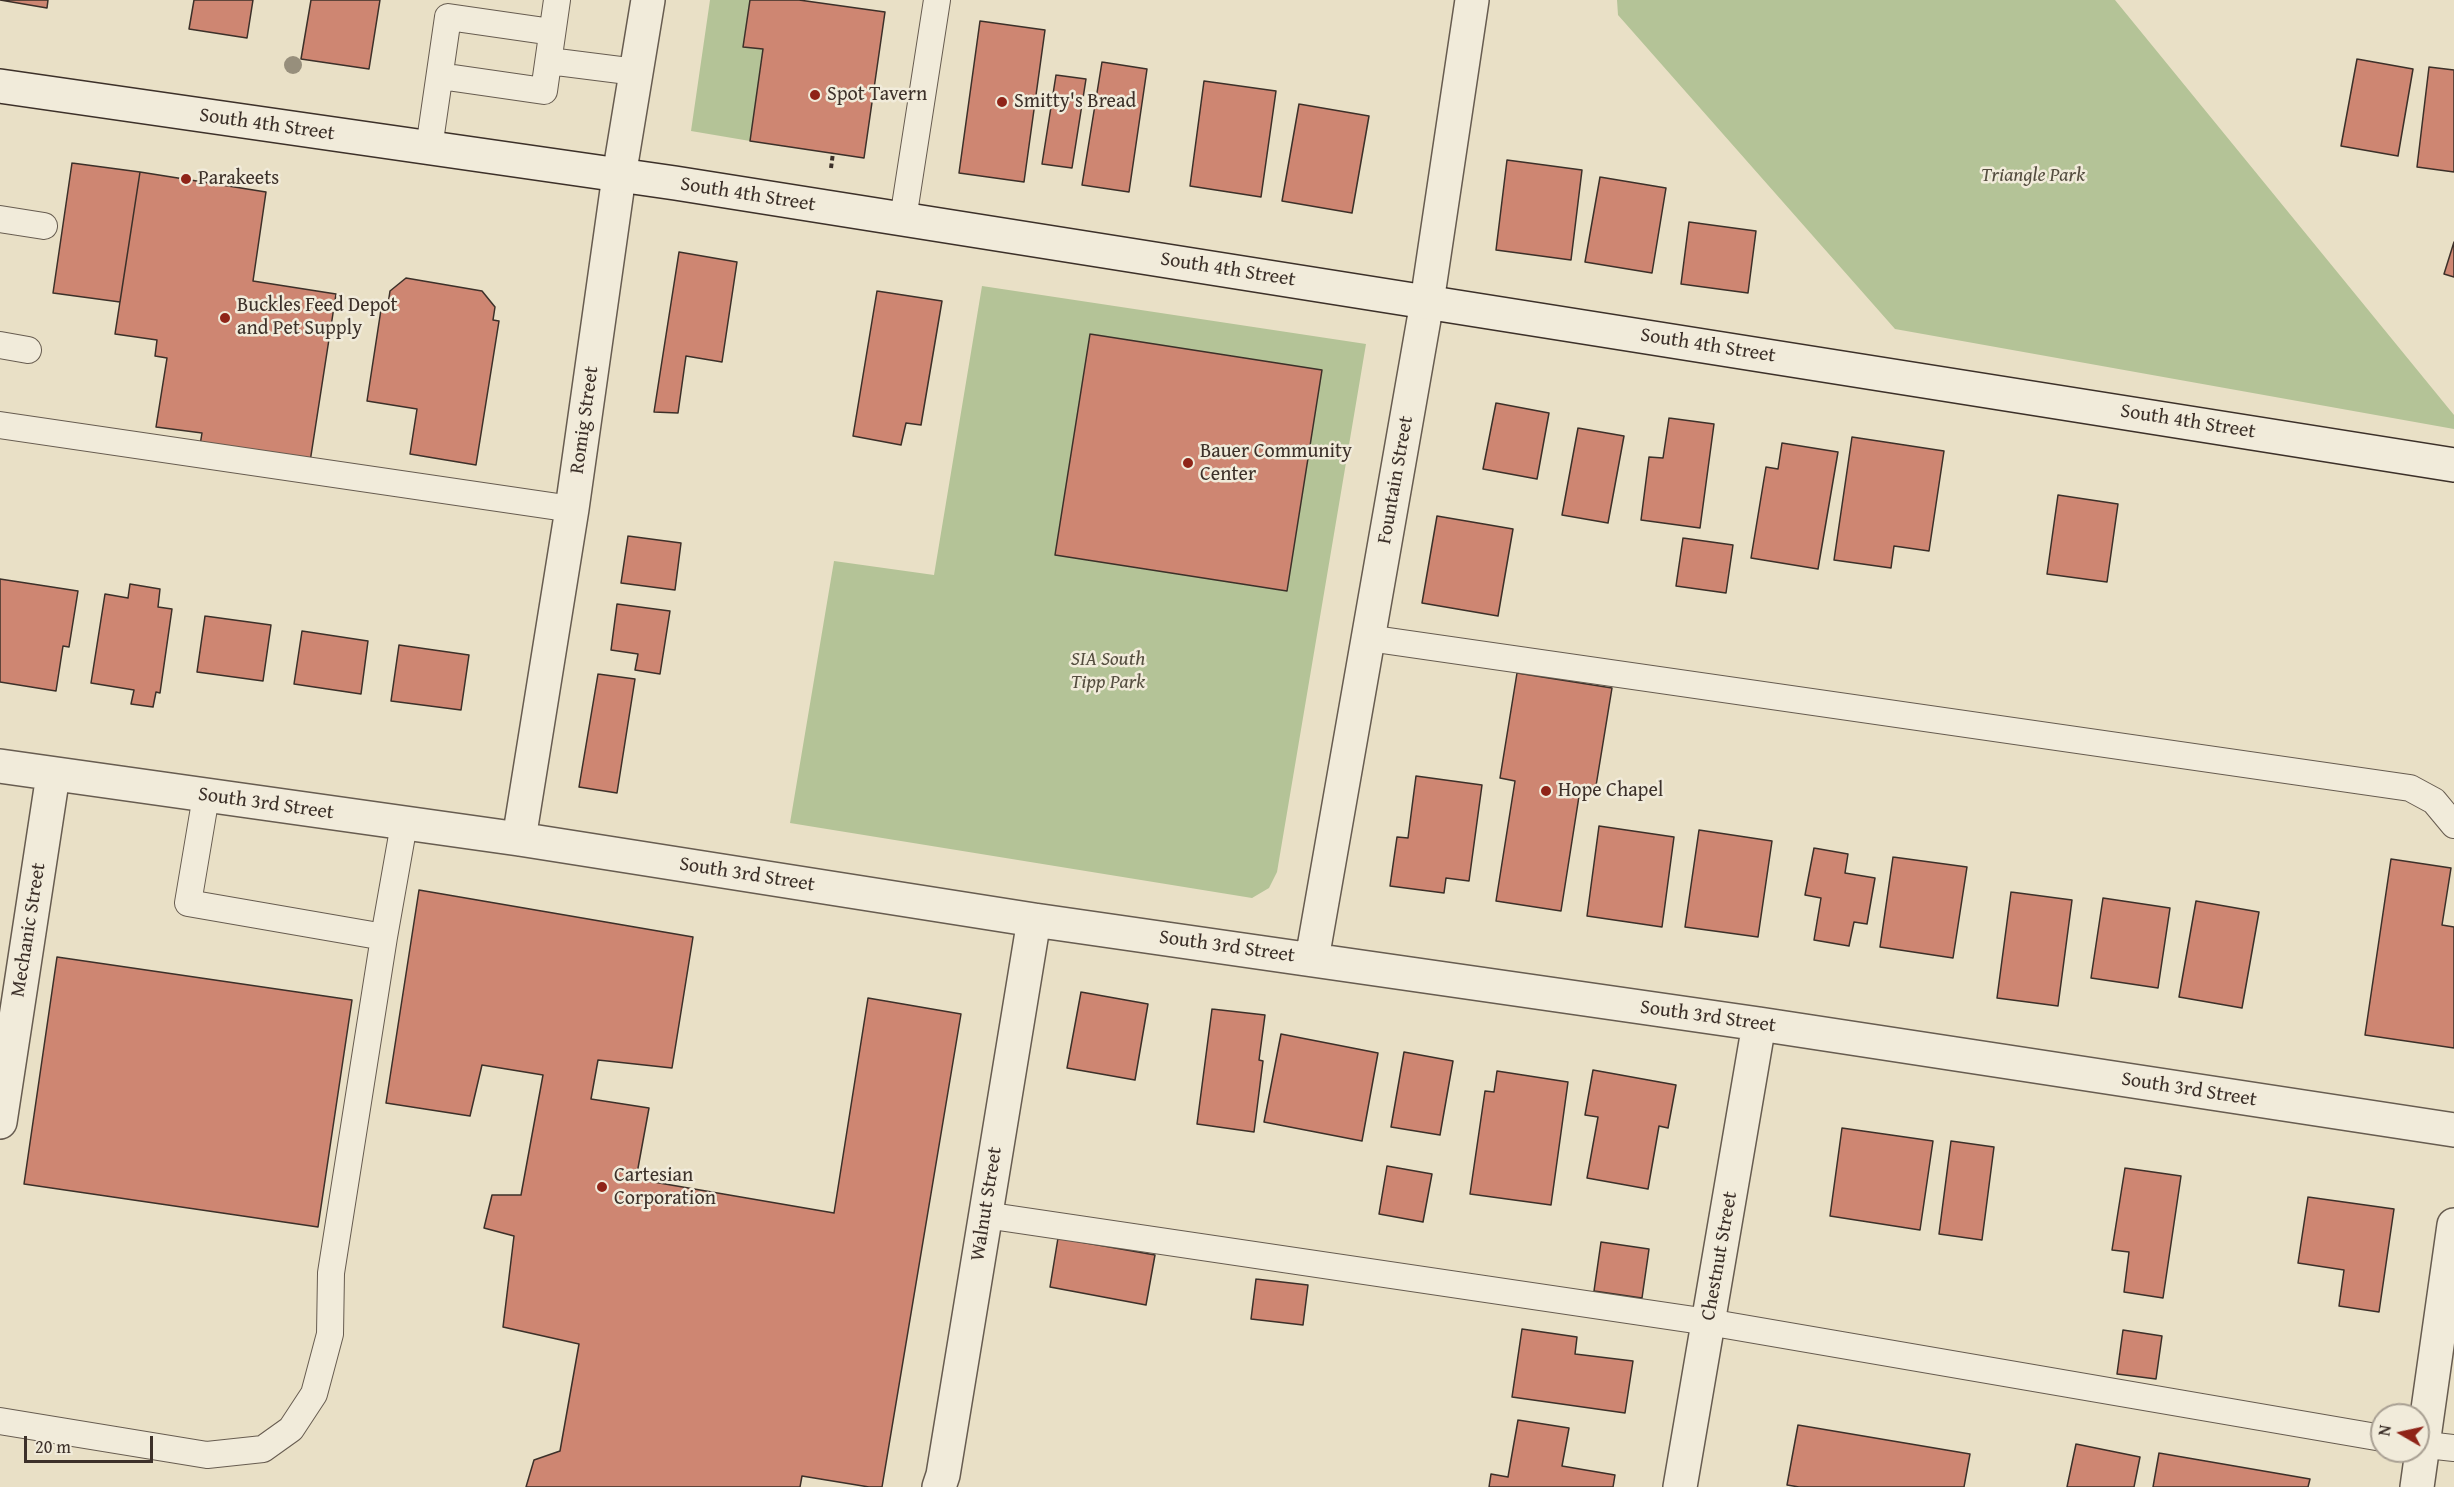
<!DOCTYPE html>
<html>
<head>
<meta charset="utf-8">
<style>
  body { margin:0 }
  #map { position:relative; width:2454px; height:1487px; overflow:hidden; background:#e9e0c6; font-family:"Gentium Book Plus",serif }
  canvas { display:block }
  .north { position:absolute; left:2370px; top:1403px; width:60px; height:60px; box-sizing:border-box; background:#f1ebda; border:2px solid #a9a093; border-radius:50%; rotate:279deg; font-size:16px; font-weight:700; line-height:24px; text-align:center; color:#3c3029 }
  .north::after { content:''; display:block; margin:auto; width:21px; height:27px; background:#8f2418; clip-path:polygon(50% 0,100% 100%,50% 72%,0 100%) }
  .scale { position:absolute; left:24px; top:1436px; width:129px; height:27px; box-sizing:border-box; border:3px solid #3c3029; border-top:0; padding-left:8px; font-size:18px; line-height:21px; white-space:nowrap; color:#3c3029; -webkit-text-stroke:4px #f1ebda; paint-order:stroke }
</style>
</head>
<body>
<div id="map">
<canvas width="2454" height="1487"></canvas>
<div class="north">N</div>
<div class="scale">20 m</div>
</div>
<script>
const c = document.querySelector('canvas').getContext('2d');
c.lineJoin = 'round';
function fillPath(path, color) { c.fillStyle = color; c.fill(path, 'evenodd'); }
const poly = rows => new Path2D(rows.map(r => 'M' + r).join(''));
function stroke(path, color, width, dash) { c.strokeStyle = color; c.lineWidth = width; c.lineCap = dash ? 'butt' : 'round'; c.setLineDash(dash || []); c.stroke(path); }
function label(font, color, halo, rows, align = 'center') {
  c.font = font + ' "Gentium Book Plus",serif'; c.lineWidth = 5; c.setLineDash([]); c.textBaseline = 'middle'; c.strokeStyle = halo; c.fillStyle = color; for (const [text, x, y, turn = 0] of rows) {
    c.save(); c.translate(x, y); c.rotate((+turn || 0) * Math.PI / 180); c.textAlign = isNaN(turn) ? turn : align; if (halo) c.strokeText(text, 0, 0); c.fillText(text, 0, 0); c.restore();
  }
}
const green = poly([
  [710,0,750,0,743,46,763,49,750,141,691,131],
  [1617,0,2115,0,2454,415,2454,429,1895,329,1618,15],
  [982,286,1366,344,1277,872,1269,888,1252,898,790,823,834,561,934,575]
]);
const building = poly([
  [0,0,48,0,47,8,0,0],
  [194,0,253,0,247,38,189,29,194,0],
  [311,0,380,0,369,69,301,59,311,0],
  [750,0,799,0,885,12,864,158,750,141,763,49,743,47,750,0],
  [980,21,1045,30,1024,182,959,173,980,21],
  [2357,59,2413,69,2398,156,2341,146,2357,59],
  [1102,62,1147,69,1129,192,1082,185,1102,62],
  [2429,67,2454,70,2454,172,2417,167,2429,67],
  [1056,75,1086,79,1072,168,1042,164,1056,75],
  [1204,81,1276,91,1261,197,1190,186,1204,81],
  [1299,104,1369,116,1352,213,1282,201,1299,104],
  [1507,160,1582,170,1571,260,1496,250,1507,160],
  [72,163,140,172,120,302,53,293,72,163],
  [140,172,266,192,253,281,336,294,310,462,200,445,202,433,156,427,167,358,155,356,157,340,115,334,140,172],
  [1600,177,1666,188,1652,273,1585,262,1600,177],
  [1689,222,1756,231,1748,293,1681,284,1689,222],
  [2454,242,2454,277,2444,274,2454,242],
  [679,252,737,262,722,362,686,356,678,413,654,412,679,252],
  [406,278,482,291,495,307,493,320,499,321,476,465,410,454,417,409,367,401,382,303,388,304,390,291,406,278],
  [877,291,942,301,921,425,906,423,901,445,853,436,877,291],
  [1090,334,1322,370,1287,591,1055,555,1090,334],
  [1496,403,1549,413,1537,479,1483,469,1496,403],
  [1669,418,1714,424,1700,528,1641,520,1649,457,1663,458,1669,418],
  [1578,428,1624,436,1608,523,1562,515,1578,428],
  [1852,437,1944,451,1929,551,1894,546,1891,568,1834,560,1852,437],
  [1782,443,1838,452,1818,569,1751,558,1766,467,1778,469,1782,443],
  [2058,495,2118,504,2107,582,2047,574,2058,495],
  [1437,516,1513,529,1498,616,1422,603,1437,516],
  [628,536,681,543,675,590,621,583,628,536],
  [1683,538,1733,545,1726,593,1676,586,1683,538],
  [0,579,78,591,69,647,63,646,56,691,0,682,0,579],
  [130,584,160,589,158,607,172,609,160,693,156,692,153,707,131,704,134,690,91,683,105,594,128,598,130,584],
  [617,604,670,611,660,674,635,670,638,654,611,650,617,604],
  [205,616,271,625,263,681,197,672,205,616],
  [302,631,368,641,361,694,294,684,302,631],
  [399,645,469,655,461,710,391,701,399,645],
  [1517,673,1612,688,1595,792,1580,790,1561,911,1496,901,1515,781,1500,778,1517,673],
  [598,674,635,679,617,793,579,787,598,674],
  [1416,776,1482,785,1469,881,1446,878,1444,893,1390,886,1397,837,1408,838,1416,776],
  [1599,826,1674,837,1662,927,1587,916,1599,826],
  [1699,830,1772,841,1758,937,1685,927,1699,830],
  [1814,848,1848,854,1845,873,1875,878,1867,924,1854,922,1849,946,1814,940,1821,898,1805,895,1814,848],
  [1893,857,1967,867,1953,958,1880,947,1893,857],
  [2391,859,2451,868,2442,925,2454,927,2454,1048,2365,1035,2391,859],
  [419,890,693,937,672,1068,598,1060,591,1099,649,1108,636,1179,834,1213,868,998,961,1014,882,1487,869,1487,802,1476,800,1487,526,1487,534,1460,560,1451,579,1344,503,1327,514,1236,484,1228,492,1195,521,1195,543,1075,482,1065,470,1116,386,1103,419,890],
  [2011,892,2072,900,2058,1006,1997,998,2011,892],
  [2103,898,2170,908,2158,988,2091,978,2103,898],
  [2196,901,2259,912,2242,1008,2179,997,2196,901],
  [57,957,352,1000,318,1227,24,1184,57,957],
  [1081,992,1148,1004,1135,1080,1067,1068,1081,992],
  [1212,1009,1265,1015,1259,1060,1263,1061,1254,1132,1197,1124,1212,1009],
  [1281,1034,1378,1053,1362,1141,1264,1122,1281,1034],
  [1404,1052,1453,1061,1440,1135,1391,1127,1404,1052],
  [1593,1070,1676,1085,1668,1128,1659,1126,1648,1189,1587,1178,1598,1117,1585,1115,1593,1070],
  [1497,1071,1568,1082,1551,1205,1470,1194,1485,1091,1494,1092,1497,1071],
  [1842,1128,1933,1141,1920,1230,1830,1216,1842,1128],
  [1951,1141,1994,1147,1982,1240,1939,1234,1951,1141],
  [1387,1166,1432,1174,1423,1222,1379,1214,1387,1166],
  [2125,1168,2181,1176,2163,1298,2124,1292,2129,1252,2112,1250,2125,1168],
  [2308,1197,2394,1209,2379,1312,2339,1306,2344,1270,2298,1263,2308,1197],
  [1058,1238,1155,1255,1146,1305,1050,1287,1058,1238],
  [1601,1242,1649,1249,1642,1298,1594,1291,1601,1242],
  [1256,1279,1308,1285,1303,1325,1251,1319,1256,1279],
  [1522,1329,1577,1337,1575,1354,1633,1361,1625,1413,1512,1397,1522,1329],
  [2123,1330,2162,1336,2156,1379,2117,1374,2123,1330],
  [1518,1420,1569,1428,1562,1466,1615,1475,1613,1487,1489,1487,1491,1474,1508,1477,1518,1420],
  [1798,1425,1970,1454,1964,1487,1799,1487,1787,1485,1798,1425],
  [2076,1444,2140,1457,2134,1487,2067,1487,2076,1444],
  [2159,1453,2310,1479,2308,1487,2153,1487,2159,1453]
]);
const path = poly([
  [831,168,833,153]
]);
const lane = poly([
  [549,61,636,72],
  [440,76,544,91,557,0],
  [429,148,448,17,552,32],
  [0,219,44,226],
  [903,219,937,0],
  [0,345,28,350],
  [0,425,572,509],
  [1368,638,2410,788,2434,801,2454,825],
  [206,796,188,903,384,937,404,824],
  [985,1215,1708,1322,2382,1438],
  [0,1421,207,1455,263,1449,291,1429,314,1394,330,1334,331,1273,384,937],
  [2418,1444,2454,1448]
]);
const street = poly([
  [0,766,519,839,1034,920,1759,1024,2454,1130],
  [519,839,572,509,619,176,648,0],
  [1312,959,1427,302,1472,0],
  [0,1122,53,775],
  [939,1487,943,1475,1034,920],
  [1680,1487,1759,1024],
  [2417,1487,2454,1225]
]);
const secondary = poly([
  [0,86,675,183,2454,465]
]);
const trees = [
  [293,65]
];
const markers = [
  [815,95,6,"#8f2418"],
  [1002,102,6,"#8f2418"],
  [186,179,6,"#8f2418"],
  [225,318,6,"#8f2418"],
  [1188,463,6,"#8f2418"],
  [1546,791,6,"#8f2418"],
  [602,1187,6,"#8f2418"]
];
const poiNames = [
  ["Spot Tavern",827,95],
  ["Smitty's Bread",1014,102],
  ["Parakeets",198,179],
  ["Buckles Feed Depot",237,306],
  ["and Pet Supply",237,329],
  ["Bauer Community",1200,452],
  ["Center",1200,475],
  ["Hope Chapel",1558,791],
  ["Cartesian",614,1176],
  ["Corporation",614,1199]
];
const streetNames = [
  ["South 4th Street",267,125,8],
  ["South 4th Street",748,195,9],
  ["South 4th Street",1228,270,9],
  ["South 4th Street",1708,346,9],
  ["Romig Street",585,420,-82],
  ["South 4th Street",2188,422,9],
  ["Fountain Street",1396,480,-80],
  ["South 3rd Street",266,804,8],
  ["South 3rd Street",747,875,9],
  ["Mechanic Street",29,930,-81],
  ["South 3rd Street",1227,947,8],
  ["South 3rd Street",1708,1017,8],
  ["South 3rd Street",2189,1090,9],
  ["Walnut Street",987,1204,-81],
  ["Chestnut Street",1720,1256,-80]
];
const parkNames = [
  ["Triangle Park",2033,176],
  ["SIA South",1108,660],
  ["Tipp Park",1108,683]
];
fillPath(green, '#b4c397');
fillPath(building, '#ce8672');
stroke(building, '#3c3029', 1.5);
stroke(lane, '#675c50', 28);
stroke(street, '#675c50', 36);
stroke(secondary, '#3c3029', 36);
stroke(path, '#3c3029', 4, [4.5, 3]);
stroke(lane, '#f1ebda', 26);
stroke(street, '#f1ebda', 33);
stroke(secondary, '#f1ebda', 33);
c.fillStyle = '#978f7c';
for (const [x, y] of trees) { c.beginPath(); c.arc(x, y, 9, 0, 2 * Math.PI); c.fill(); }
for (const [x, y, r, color] of markers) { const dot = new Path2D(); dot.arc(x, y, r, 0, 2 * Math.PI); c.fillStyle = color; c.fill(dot); stroke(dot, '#f1ebda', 2); }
label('20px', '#3c3029', '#f1ebda', poiNames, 'left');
label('20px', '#3c3029', '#f1ebda', streetNames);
label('italic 20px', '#544d3f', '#f1ebda', parkNames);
</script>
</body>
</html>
